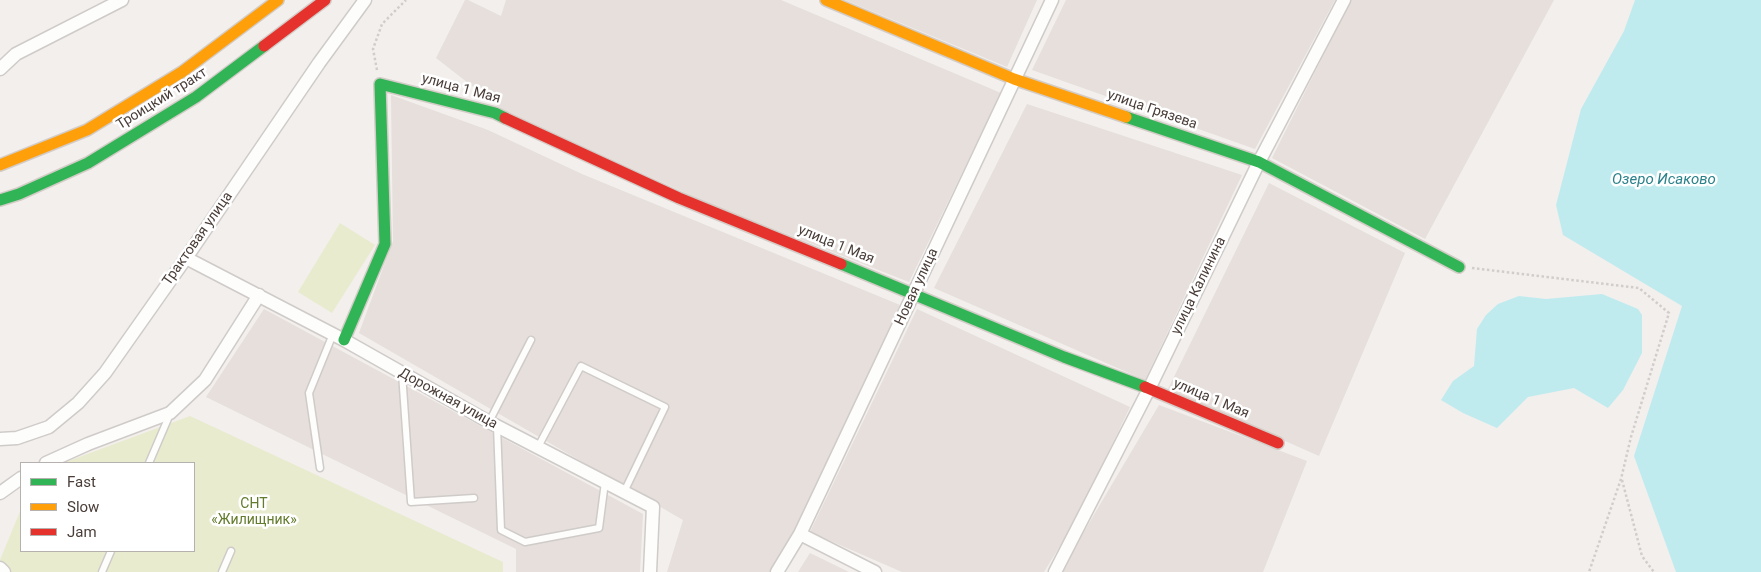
<!DOCTYPE html>
<html>
<head>
<meta charset="utf-8">
<style>
  body { margin:0 }
  #map { position:relative; width:1761px; height:572px; overflow:hidden; background:#f2efed; font-family:Roboto,sans-serif }
  canvas { display:block }
  .legend { position:absolute; left:20px; top:462px; width:175px; height:90px; box-sizing:border-box; background:#fff; border:1px solid #b6b1af; margin:0; padding:6px 9px; list-style:none; font-size:15px; color:#493d38 }
  .legend li { display:flex; align-items:center; gap:10px; height:25px }
  .legend b { width:25px; border:1px solid #b6b1af }
</style>
</head>
<body>
<div id="map">
<canvas width="1761" height="572"></canvas>
<ul class="legend">
<li><b style="height:6px;background:#30b455"></b>Fast</li>
<li><b style="height:6px;background:#ff9f0a"></b>Slow</li>
<li><b style="height:6px;background:#e5322d"></b>Jam</li>
</ul>
</div>
<script>
const c = document.querySelector('canvas').getContext('2d');
c.lineJoin = 'round';
function fillPath(path, color) { c.fillStyle = color; c.fill(path, 'evenodd'); }
const poly = rows => new Path2D(rows.map(r => 'M' + r).join(''));
function stroke(path, color, width, dash) { c.strokeStyle = color; c.lineWidth = width; c.lineCap = dash ? 'butt' : 'round'; c.setLineDash(dash || []); c.stroke(path); }
function label(font, color, halo, rows, align = 'center') {
  c.font = font + ' Roboto,sans-serif'; c.lineWidth = 5; c.setLineDash([]); c.textBaseline = 'middle'; c.strokeStyle = halo; c.fillStyle = color; for (const [text, x, y, turn = 0] of rows) {
    c.save(); c.translate(x, y); c.rotate((+turn || 0) * Math.PI / 180); c.textAlign = isNaN(turn) ? turn : align; if (halo) c.strokeText(text, 0, 0); c.fillText(text, 0, 0); c.restore();
  }
}
const residential = poly([
  [465,0,468,0,501,16,506,0,781,0,1001,93,909,282,710,204,503,110,436,58],
  [845,0,1037,0,1007,67],
  [1066,0,1335,0,1255,149,1032,70],
  [1351,0,1554,0,1425,239,1272,158],
  [391,95,488,130,582,174,900,305,818,490,771,572,667,572,683,520,359,333,393,241],
  [1027,104,1242,175,1145,380,934,288],
  [1269,183,1405,253,1319,456,1168,389],
  [264,309,643,514,640,572,516,572,516,549,206,397],
  [917,309,1130,407,1076,520,1044,572,902,572,810,532],
  [1159,405,1307,461,1263,572,1060,572],
  [810,553,849,572,798,572]
]);
const green = poly([
  [340,223,375,245,332,313,298,292],
  [190,416,503,562,503,572,0,572,0,560,21,509,21,551,194,551,194,463,63,463]
]);
const water = poly([
  [1635,0,1761,0,1761,572,1676,572,1634,456,1682,306,1563,235,1556,205,1581,109,1624,31],
  [1602,294,1638,309,1642,315,1642,353,1623,390,1608,408,1574,388,1528,397,1497,428,1463,413,1441,400,1453,381,1474,366,1477,329,1486,315,1498,304,1519,296,1546,299]
]);
const path = poly([
  [377,70,373,49,382,24,406,0],
  [1472,268,1639,288,1669,313,1631,437,1621,479,1589,572],
  [1622,480,1642,556,1654,572]
]);
const lane = poly([
  [402,373,411,502,474,498],
  [489,422,531,340],
  [497,426,501,530,525,542,599,528,605,482],
  [538,447,581,366,665,407,624,492],
  [149,463,170,414],
  [320,468,309,393,333,334],
  [102,572,111,551],
  [222,572,231,551]
]);
const street = poly([
  [0,69,16,54,122,0],
  [186,258,344,340,489,422,653,507,650,572],
  [0,439,17,438,49,427,78,403,105,373,186,258,319,63,365,0],
  [46,463,88,444,170,413,205,380,259,295],
  [0,493,21,478],
  [800,534,875,572],
  [0,568,4,572],
  [777,572,800,534,819,494,1052,0],
  [1055,572,1149,389,1259,162,1344,0]
]);
const fast = poly([
  [1126,117,1259,162,1459,267],
  [0,200,19,194,88,163,196,97,264,46],
  [841,264,1064,357,1145,387],
  [344,340,385,244,380,84,495,113,505,118]
]);
const slow = poly([
  [826,0,1014,79,1126,117],
  [0,165,87,130,182,72,278,0]
]);
const jam = poly([
  [264,46,325,0],
  [505,118,679,198,841,264],
  [1145,387,1278,443]
]);
const streetNames = [
  ["улица 1 Мая",461,89,15],
  ["Троицкий тракт",162,99,-32],
  ["улица Грязева",1152,110,19],
  ["Трактовая улица",198,239,-55],
  ["улица 1 Мая",836,245,22],
  ["улица Калинина",1199,286,-64],
  ["Новая улица",917,287,-65],
  ["Дорожная улица",448,399,29],
  ["улица 1 Мая",1211,399,23]
];
const parkNames = [
  ["СНТ",254,504],
  ["«Жилищник»",254,520]
];
const waterNames = [
  ["Озеро Исаково",1664,180]
];
fillPath(residential, '#e6dfdb');
fillPath(green, '#e9ebce');
fillPath(water, '#bfebef');
stroke(lane, '#cfcbc9', 9);
stroke(street, '#cfcbc9', 15);
stroke(fast, '#d3cbc6', 14);
stroke(slow, '#d3cbc6', 14);
stroke(jam, '#d3cbc6', 14);
stroke(path, '#d2cdcb', 2.5, [2.5, 2.5]);
stroke(lane, '#fdfdfc', 6);
stroke(street, '#fdfdfc', 12);
stroke(fast, '#30b455', 11);
stroke(slow, '#ff9f0a', 11);
stroke(jam, '#e5322d', 11);
label('14px', '#493d38', '#fff', streetNames);
label('14px', '#637b2c', '#fff', parkNames);
label('italic 15px', '#2a828b', '#fff', waterNames);
</script>
</body>
</html>
